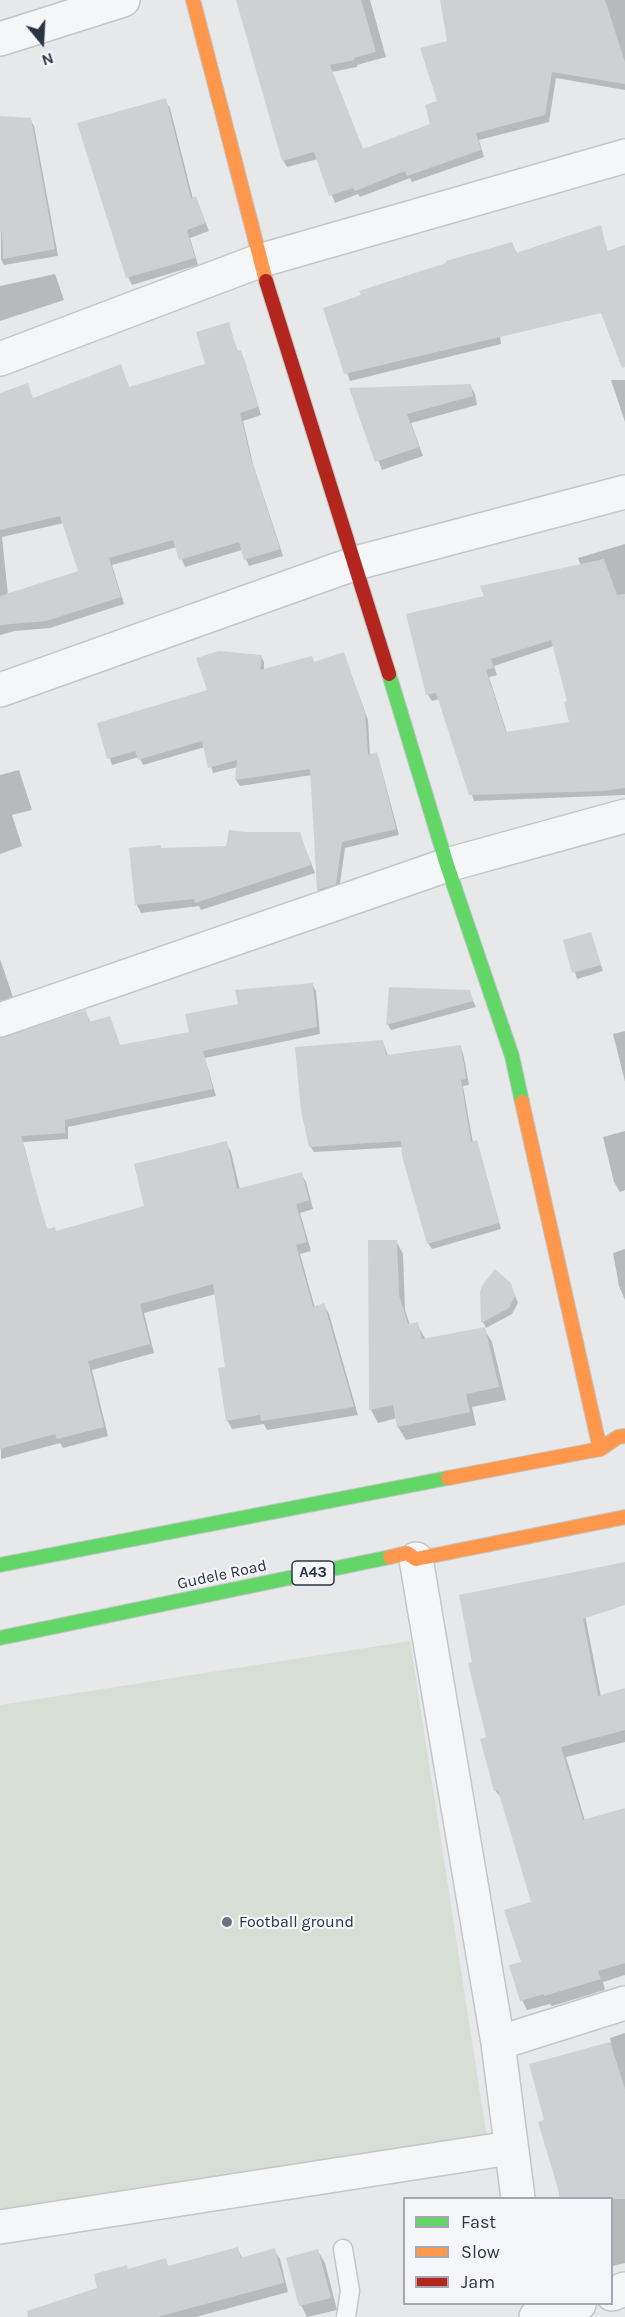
<!DOCTYPE html>
<html>
<head>
<meta charset="utf-8">
<style>
  body { margin:0 }
  #map { position:relative; width:625px; height:2317px; overflow:hidden; background:#e6e8ea; font-family:Karla,sans-serif }
  canvas { display:block }
  .legend { position:absolute; left:403px; top:2197px; width:210px; height:108px; box-sizing:border-box; background:#f4f6f9; border:2px solid #a4a8b1; margin:0; padding:8px 10px; list-style:none; font-size:18px; color:#2b3445 }
  .legend li { display:flex; align-items:center; gap:12px; height:30px }
  .legend b { width:30px; border:2px solid #a4a8b1 }
  .north { position:absolute; left:12px; top:12px; width:60px; height:60px; -webkit-text-stroke:4px #f4f6f9; paint-order:stroke; rotate:162deg; font-size:16px; font-weight:700; line-height:24px; text-align:center; color:#2b3445 }
  .north::after { content:''; display:block; margin:auto; width:21px; height:27px; background:#2b3445; clip-path:polygon(50% 0,100% 100%,50% 72%,0 100%) }
</style>
</head>
<body>
<div id="map">
<canvas width="625" height="2317"></canvas>
<ul class="legend">
<li><b style="height:8px;background:#63d668"></b>Fast</li>
<li><b style="height:8px;background:#ff974d"></b>Slow</li>
<li><b style="height:8px;background:#b3261e"></b>Jam</li>
</ul>
<div class="north">N</div>
</div>
<script>
const c = document.querySelector('canvas').getContext('2d');
c.lineJoin = 'round';
function fillPath(path, color) { c.fillStyle = color; c.fill(path, 'evenodd'); }
const poly = rows => new Path2D(rows.map(r => 'M' + r).join(''));
function stroke(path, color, width, dash) { c.strokeStyle = color; c.lineWidth = width; c.lineCap = dash ? 'butt' : 'round'; c.setLineDash(dash || []); c.stroke(path); }
function label(font, color, halo, rows, align = 'center') {
  c.font = font + ' Karla,sans-serif'; c.lineWidth = 4.5; c.setLineDash([]); c.textBaseline = 'middle'; c.strokeStyle = halo; c.fillStyle = color; for (const [text, x, y, turn = 0] of rows) {
    c.save(); c.translate(x, y); c.rotate((+turn || 0) * Math.PI / 180); c.textAlign = isNaN(turn) ? turn : align; if (halo) c.strokeText(text, 0, 0); c.fillText(text, 0, 0); c.restore();
  }
}
const green = poly([
  [410,1641,487,2138,0,2214,0,1705]
]);
const shadow = poly([
  [237,0,370,0,386,57,357,65,357,67,332,72,363,151,432,125,439,102,449,42,441,0,625,0,625,90,556,78,549,122,479,140,484,157,412,182,410,178,360,197,358,194,335,203,318,159,287,167,283,160],
  [165,100,170,108,193,199,199,206,209,231,190,238,198,265,132,285,128,277],
  [0,118,30,119,34,126,58,256,4,265,1,259],
  [600,227,608,252,625,247,625,300,499,327,501,344,350,381,324,309,512,243,517,254],
  [55,274,64,300,0,321,0,286],
  [228,324,238,352,240,352,244,359,261,415,243,421,253,464,283,556,249,566,242,550,185,567,177,547,112,565,124,604,50,628,15,631,0,635,0,406,33,399,120,366,130,389,207,365],
  [64,523,80,572,8,595,2,537],
  [611,380,625,380,625,422],
  [470,385,475,394,477,405,411,423,423,456,382,470,351,390],
  [625,544,625,795,474,801,439,699,432,701,428,695,408,615,486,597,581,566,578,558],
  [554,646,569,702,571,724,507,733,489,677,497,675,494,666],
  [261,656,264,662,264,670,346,660,368,720,370,756,376,754,379,760,399,835,345,848,339,890,321,896,318,890,312,775,240,786,236,780,238,767,213,773,205,747,143,765,139,757,112,765,99,724,209,691],
  [19,770,32,810,12,815,22,846,0,854,0,775],
  [299,833,315,873,201,910,199,906,141,913,137,905,162,850,228,848,244,834],
  [591,934,603,971,577,979,565,941],
  [0,959,15,1003,0,1008],
  [312,984,316,991,320,1034,205,1058,216,1096,68,1127,68,1139,23,1142,30,1168,0,1178,0,1040,85,1012,91,1023,109,1018,120,1047,191,1033,240,1005],
  [390,989,469,992,476,1007,391,1030,388,1025],
  [625,1031,625,1082,613,1034],
  [383,1042,388,1056,460,1047,463,1053,469,1085,463,1086,473,1143,476,1142,479,1148,501,1229,432,1249,428,1243,403,1147,314,1152,310,1146],
  [625,1131,625,1190,620,1192,614,1182,603,1137],
  [226,1143,231,1152,240,1190,301,1173,306,1182,313,1209,300,1213,311,1251,300,1254,315,1308,324,1305,329,1314,358,1415,267,1430,264,1424,232,1429,227,1420,227,1368,216,1294,144,1313,154,1353,92,1370,108,1436,63,1448,60,1443,1,1459,0,1257,44,1222,48,1230,56,1232,146,1207],
  [396,1241,403,1254,405,1310,410,1325,417,1324,426,1340,484,1329,492,1342,506,1400,472,1407,476,1425,406,1440,398,1427,397,1418,378,1423,371,1410,369,1242],
  [625,1249,625,1300,619,1286,613,1253],
  [510,1284,518,1303,512,1314,486,1328,483,1322],
  [579,1584,601,1697,625,1690,625,1742,566,1757,585,1821,625,1841,625,1975,603,1982,605,1990,552,2006,550,2004,527,2010,522,2000,523,1963,533,1903,503,1800,495,1790,488,1739],
  [625,2033,625,2263,612,2266,612,2198,560,2198,546,2121,530,2065,611,2043,610,2038],
  [237,2248,243,2259,274,2250,280,2259,288,2292,196,2317,76,2317,99,2289,128,2270,165,2260,169,2267],
  [318,2251,325,2263,337,2310,307,2317,301,2305]
]);
const building = poly([
  [236,0,361,0,376,52,354,58,354,60,330,65,363,149,430,124,425,105,437,101,420,48,447,41,440,0,605,0,625,62,625,84,552,72,545,115,476,133,481,150,407,176,405,171,355,191,353,188,329,196,314,152,282,161],
  [166,98,191,198,196,196,206,223,187,230,195,258,126,278,77,123],
  [0,116,31,118,55,249,3,259,2,231,0,232],
  [601,225,607,251,625,245,625,367,622,368,601,313,344,374,323,308,361,295,359,291,446,263,446,261,512,242,516,253],
  [229,322,237,351,241,350,258,407,240,413,250,455,280,549,244,560,239,542,179,560,173,540,109,558,121,597,46,621,0,625,0,596,78,571,60,516,0,530,0,393,28,383,33,398,121,364,129,387,205,364,196,332],
  [471,384,473,396,407,414,419,447,375,462,349,388],
  [604,559,617,595,625,594,625,788,604,791,469,795,436,693,426,695,406,614,484,596,480,586],
  [551,640,567,701,564,702,569,722,506,732,486,670,494,668,491,659],
  [219,651,262,655,260,670,312,656,314,662,344,652,365,713,368,755,377,752,396,829,342,842,336,884,317,890,310,769,235,780,237,760,208,768,202,741,138,760,135,751,107,759,97,723,207,690,196,658],
  [229,830,245,832,300,832,311,865,195,903,194,899,135,905,129,848,161,845,161,848,226,846],
  [591,932,601,965,572,973,563,940],
  [313,983,317,1027,203,1051,213,1089,65,1120,65,1133,21,1136,47,1229,55,1227,56,1231,144,1206,134,1164,227,1141,237,1189,302,1172,309,1200,296,1204,307,1242,296,1245,313,1307,324,1303,354,1407,261,1421,260,1415,226,1421,218,1368,225,1367,213,1284,140,1304,150,1344,88,1361,104,1427,57,1439,55,1434,0,1449,0,1038,86,1010,89,1022,110,1016,120,1045,189,1032,185,1014,238,1004,235,990],
  [389,987,470,990,473,1001,386,1025],
  [383,1040,386,1055,461,1045,466,1079,461,1080,471,1142,477,1140,499,1223,427,1244,402,1156,401,1141,309,1147,301,1111,295,1047],
  [368,1240,397,1240,399,1295,408,1324,418,1322,422,1339,485,1327,499,1387,466,1394,470,1412,397,1427,393,1405,369,1410],
  [495,1269,511,1283,515,1296,509,1308,481,1323,480,1292,482,1286],
  [625,1562,625,1605,583,1619,598,1696,625,1688,625,1730,561,1747,583,1820,625,1808,625,1963,598,1971,601,1979,544,1996,544,1994,520,2001,509,1965,521,1962,504,1910,531,1902,498,1790,494,1791,480,1739,486,1737,468,1663,472,1662,459,1595],
  [610,2042,625,2089,625,2199,561,2199,538,2122,544,2120,529,2064],
  [238,2247,241,2258,275,2248,284,2283,157,2317,28,2317,27,2311,97,2288,94,2274,127,2265,128,2269,166,2258,168,2266],
  [318,2249,331,2298,299,2306,286,2258]
]);
const lane = poly([
  [343,2249,350,2291,346,2317]
]);
const street = poly([
  [0,39,123,0],
  [0,359,259,261,625,156],
  [0,690,356,563,625,492],
  [0,1020,447,865,625,816],
  [416,1559,498,2043,518,2198],
  [498,2043,625,2003],
  [0,2227,510,2148],
  [612,2294,625,2289],
  [536,2317,579,2304]
]);
const fast = poly([
  [389,674,447,865,512,1056,522,1102],
  [0,1565,448,1478],
  [0,1638,390,1557]
]);
const slow = poly([
  [193,0,266,281],
  [522,1102,600,1449],
  [448,1478,600,1449,618,1437,625,1436],
  [390,1557,407,1553,416,1559,625,1517]
]);
const jam = poly([
  [266,281,389,674]
]);
const markers = [
  [227,1922,6,"#6c737f"]
];
const shields = [
  [313,1573,42]
];
const shieldNames = [
  ["A43",313,1573]
];
const streetNames = [
  ["Gudele Road",222,1575,-12]
];
const poiNames = [
  ["Football ground",239,1922]
];
fillPath(green, '#d6ded6');
fillPath(shadow, '#0003');
fillPath(building, '#ced0d3');
stroke(lane, '#c4c6c8', 21);
stroke(street, '#c4c6c8', 36);
stroke(fast, '#c4c6c8', 16);
stroke(slow, '#c4c6c8', 16);
stroke(jam, '#c4c6c8', 16);
stroke(lane, '#f5f6f7', 18);
stroke(street, '#f5f6f7', 33);
stroke(fast, '#63d668', 14);
stroke(slow, '#ff974d', 14);
stroke(jam, '#b3261e', 14);
for (const [x, y, r, color] of markers) { const dot = new Path2D(); dot.arc(x, y, r, 0, 2 * Math.PI); c.fillStyle = color; c.fill(dot); stroke(dot, '#f4f6f9', 2); }
for (const [x, y, w] of shields) { const box = new Path2D(); box.roundRect(x - w / 2, y - 12, w, 24, 4.5); c.fillStyle = '#f4f6f9'; c.fill(box); stroke(box, '#2b3445', 1.5); }
label('bold 15px', '#2b3445', null, shieldNames);
label('16px', '#2b3445', '#f4f6f9', streetNames);
label('16px', '#2b3445', '#f4f6f9', poiNames, 'left');
</script>
</body>
</html>
